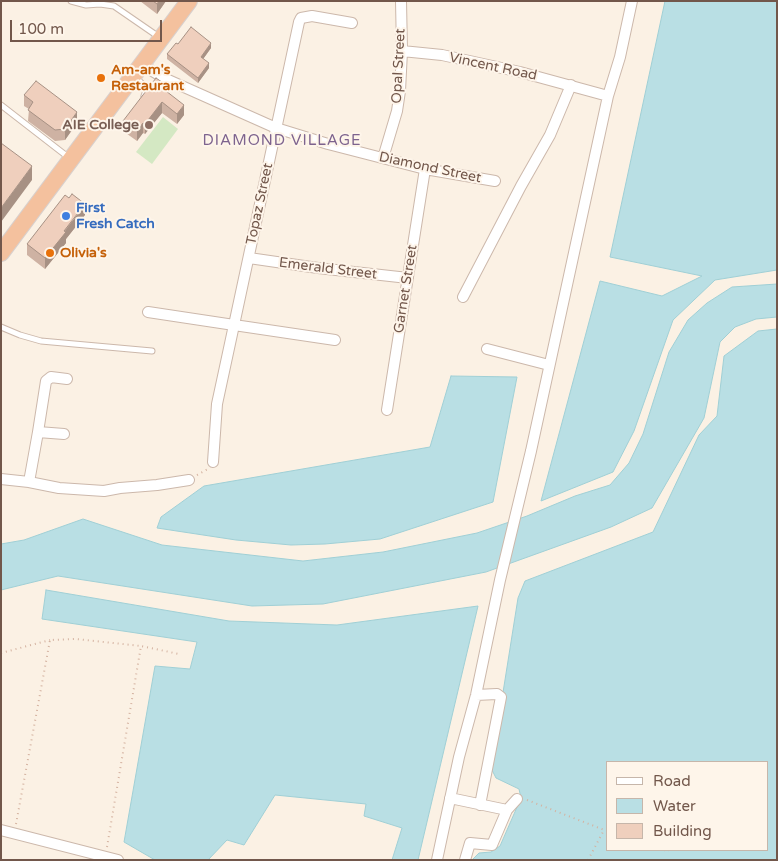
<!DOCTYPE html>
<html>
<head>
<meta charset="utf-8">
<style>
  body { margin:0 }
  #map { position:relative; width:778px; height:861px; overflow:hidden; background:#fbf1e4; font-family:"Varela Round",sans-serif }
  canvas { display:block }
  .frame { position:absolute; inset:0; border:2px solid #72574b; pointer-events:none }
  .legend { position:absolute; left:606px; top:761px; width:162px; height:90px; box-sizing:border-box; background:#fef5ea; border:1px solid #c6b6aa; margin:0; padding:6px 9px; list-style:none; font-size:15px; color:#72574b }
  .legend li { display:flex; align-items:center; gap:10px; height:25px }
  .legend b { width:25px; border:1px solid #c6b6aa }
  .scale { position:absolute; left:10px; top:20px; width:152px; height:22px; box-sizing:border-box; border:2px solid #72574b; border-top:0; padding-left:6px; font-size:15px; line-height:18px; white-space:nowrap; color:#72574b; -webkit-text-stroke:4px #fef5ea; paint-order:stroke }
</style>
</head>
<body>
<div id="map">
<canvas width="778" height="861"></canvas>
<div class="frame"></div>
<ul class="legend">
<li><b style="height:6px;background:#fff"></b>Road</li>
<li><b style="height:14px;background:#b9dfe4"></b>Water</li>
<li><b style="height:14px;background:#efcfbd"></b>Building</li>
</ul>
<div class="scale">100 m</div>
</div>
<script>
const c = document.querySelector('canvas').getContext('2d');
c.lineJoin = 'round';
function fillPath(path, color) { c.fillStyle = color; c.fill(path, 'evenodd'); }
const poly = rows => new Path2D(rows.map(r => 'M' + r).join(''));
function stroke(path, color, width, dash) { c.strokeStyle = color; c.lineWidth = width; c.lineCap = dash ? 'butt' : 'round'; c.setLineDash(dash || []); c.stroke(path); }
function label(font, color, halo, rows, align = 'center') {
  c.font = font + ' "Varela Round",sans-serif'; c.lineWidth = 4; c.setLineDash([]); c.textBaseline = 'middle'; c.strokeStyle = halo; c.fillStyle = color; for (const [text, x, y, turn = 0] of rows) {
    c.save(); c.translate(x, y); c.rotate((+turn || 0) * Math.PI / 180); c.textAlign = isNaN(turn) ? turn : align; if (halo) c.strokeText(text, 0, 0); c.fillText(text, 0, 0); c.restore();
  }
}
const green = poly([
  [163,117,178,129,152,164,136,152]
]);
const water = poly([
  [665,1,777,1,777,270,715,280,673,320,634,431,613,472,541,501,600,281,662,296,702,276,610,257,665,1],
  [777,284,777,317,756,319,735,327,720,342,704,418,652,508,611,527,486,572,323,604,252,606,58,576,1,590,1,544,24,540,83,519,162,545,303,561,383,552,477,533,527,516,575,496,610,485,629,463,643,434,669,352,688,320,707,303,732,287,777,284],
  [777,329,777,860,472,860,479,853,491,852,500,846,521,798,519,789,496,778,491,768,518,598,525,581,653,532,699,435,717,416,724,356,758,331,777,329],
  [607,762,767,762,767,850,607,850,607,762],
  [451,376,517,377,493,502,380,539,325,544,291,545,236,540,157,528,161,517,204,486,430,447,451,376],
  [46,590,229,621,337,625,478,606,418,860,392,860,402,828,364,816,366,804,275,795,244,845,227,840,208,860,155,860,124,842,155,666,190,669,197,642,42,619,46,590]
]);
const path = poly([
  [197,475,208,469],
  [1,653,50,640],
  [527,800,607,831],
  [16,824,50,640,76,639,141,646],
  [107,847,141,646,179,654],
  [664,850,669,851],
  [588,860,604,830]
]);
const service = poly([
  [71,1,86,5,100,4,114,6,159,37],
  [136,78,147,88,144,96],
  [1,105,68,157],
  [1,327,20,335,41,341,152,351]
]);
const minor = poly([
  [402,51,442,55,520,72,608,96],
  [142,65,166,79,276,128,328,144,425,169,495,181],
  [383,158,397,111,400,91,402,51,401,1],
  [249,258,318,268,408,278],
  [463,297,521,186,550,135,571,85],
  [148,312,234,325,299,22,301,18,312,16,352,23],
  [487,349,549,365],
  [387,410,425,169],
  [38,432,46,381,51,377,67,379],
  [213,462,217,404,234,325,335,340],
  [1,479,29,482,59,488,104,491,120,488,157,485,189,480],
  [29,482,38,432,64,434],
  [476,695,497,694,501,697,480,805],
  [450,798,507,810,492,845,470,843,465,860],
  [507,810,517,799],
  [1,830,118,860],
  [437,860,459,757,476,695,500,580,531,451,608,96,620,57,632,1]
]);
const trunk = poly([
  [1,253,189,1]
]);
const wall = poly([
  [140,1,166,1,157,14],
  [178,44,211,48,203,59,209,68,198,83,167,59,167,54],
  [169,93,184,115,177,124,162,113,145,134,143,133,137,141,123,131,123,121],
  [24,95,77,123,65,140,55,141,28,121,29,109,24,106],
  [85,215,66,239,66,243,45,269,27,255,27,244]
]);
const shadedWall = poly([
  [159,1,166,1,157,14,157,4],
  [211,43,211,48,201,62,201,57],
  [209,63,209,68,198,83,198,78],
  [162,102,162,113,145,134,145,124],
  [184,105,184,115,177,124,177,114],
  [77,112,77,123,65,140,65,129],
  [143,123,143,133,137,141,137,131],
  [32,166,32,180,1,222,1,208],
  [85,204,85,215,66,239,66,243,45,269,45,258]
]);
const building = poly([
  [153,1,159,1,157,4,153,1],
  [191,27,211,43,201,57,209,63,198,78,167,54,176,43,178,44,191,27],
  [156,78,169,87,166,91,184,105,177,114,162,102,145,124,143,123,137,131,123,121,156,78],
  [36,81,77,112,65,129,55,130,28,110,33,102,24,95,36,81],
  [1,143,32,166,1,208,1,143],
  [72,194,85,204,64,231,66,232,45,258,27,244,65,195,69,198,72,194]
]);
const markers = [
  [101,78,5,"#e8710a"],
  [149,125,5,"#8d6e63"],
  [66,216,5,"#3f7fe0"],
  [50,253,5,"#e8710a"]
];
const streetNames = [
  ["Opal Street",399,66,-87],
  ["Vincent Road",493,67,12],
  ["Diamond Street",430,168,12],
  ["Topaz Street",260,204,-78],
  ["Emerald Street",328,269,7],
  ["Garnet Street",406,289,-81]
];
const foodNames = [
  ["Am-am's",111,70],
  ["Restaurant",111,86],
  ["Olivia's",60,253]
];
const educationNames = [
  ["AIE College",139,125]
];
const shopNames = [
  ["First",76,208],
  ["Fresh Catch",76,224]
];
const neighbourhoodNames = [
  ["DIAMOND VILLAGE",282,141]
];
fillPath(green, '#d4e8c3');
fillPath(water, '#b9dfe4');
stroke(water, '#a0cfd5', 1);
stroke(service, '#ccb8ab', 7);
stroke(minor, '#ccb8ab', 12);
stroke(trunk, '#d8d0cd', 18);
stroke(path, '#d4b2a0', 2, [1, 4]);
stroke(service, '#fff', 5);
stroke(minor, '#fff', 10);
stroke(trunk, '#f4c19e', 16);
fillPath(wall, '#ceb2a3');
fillPath(shadedWall, '#a79184');
fillPath(building, '#efcfbd');
stroke(building, '#a79184', 1);
for (const [x, y, r, color] of markers) { const dot = new Path2D(); dot.arc(x, y, r, 0, 2 * Math.PI); c.fillStyle = color; c.fill(dot); stroke(dot, '#fef5ea', 2); }
label('14px', '#72574b', '#fef5ea', streetNames);
label('bold 14px', '#c56008', '#fef5ea', foodNames, 'left');
label('bold 14px', '#785e54', '#fef5ea', educationNames, 'right');
label('bold 14px', '#366cbe', '#fef5ea', shopNames, 'left');
c.letterSpacing = '1px';
label('15px', '#7d638e', '#fef5ea', neighbourhoodNames);
c.letterSpacing = '0px';
</script>
</body>
</html>
